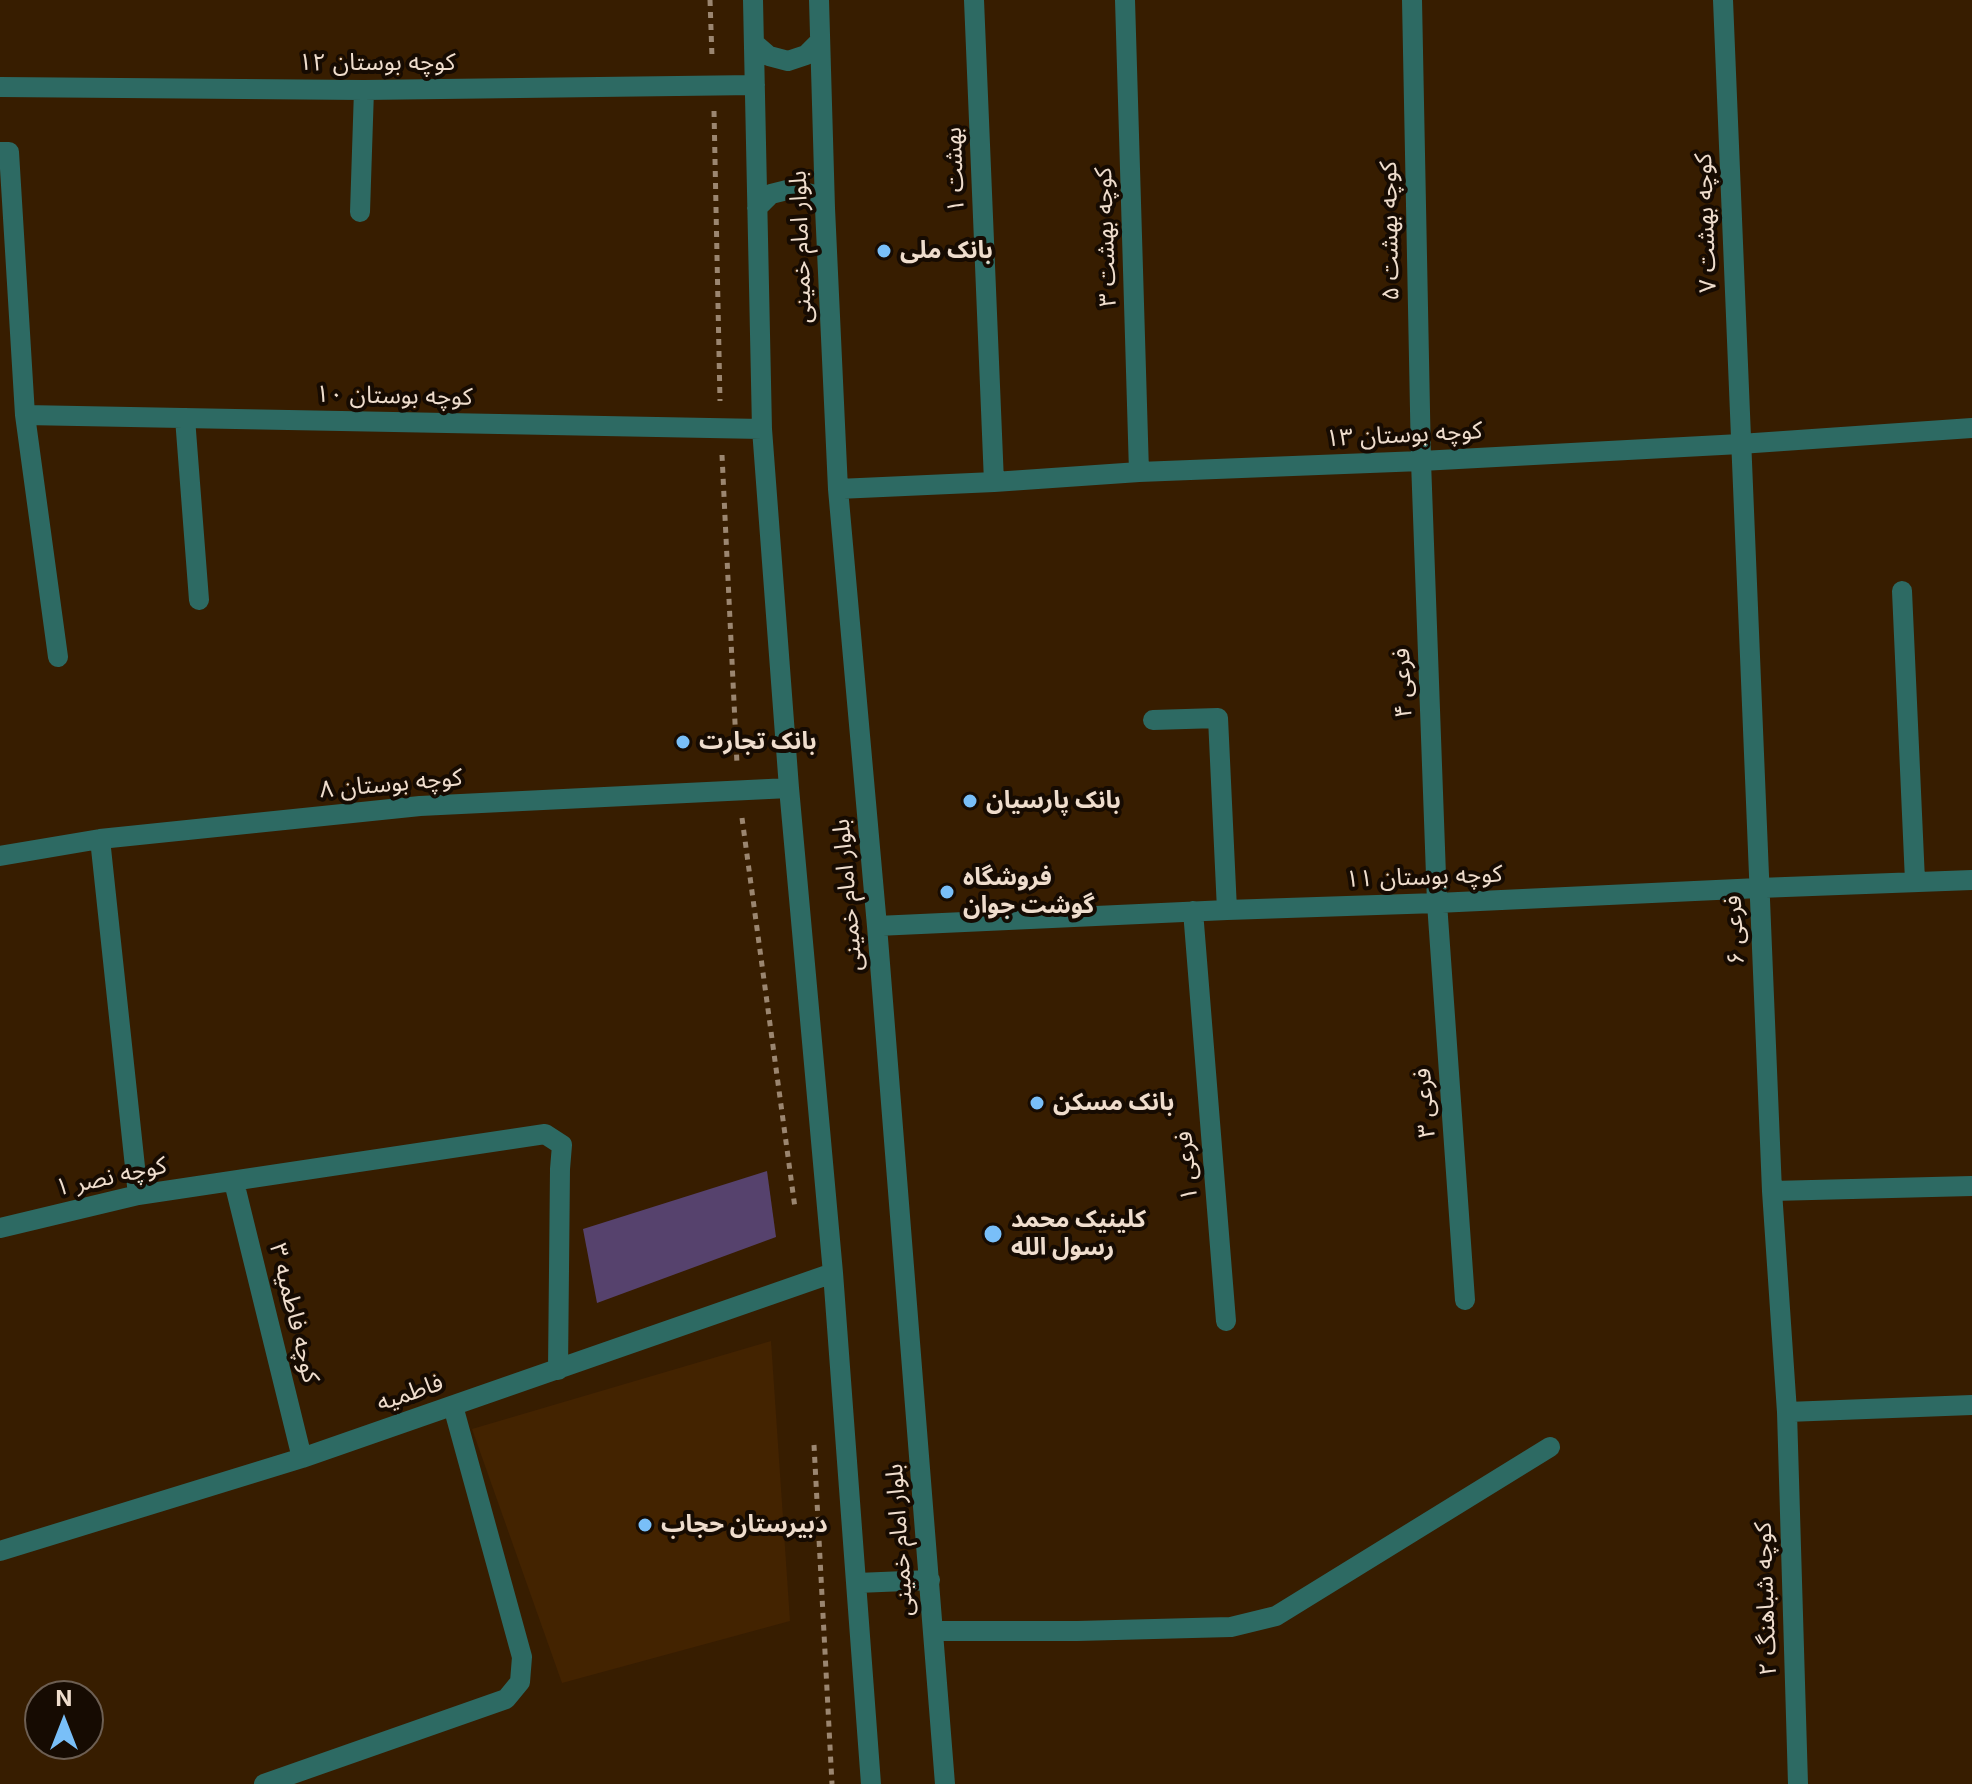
<!DOCTYPE html>
<html>
<head>
<meta charset="utf-8">
<style>
  body { margin:0 }
  #map { position:relative; width:1972px; height:1784px; overflow:hidden; background:#371d00; font-family:Inter,sans-serif }
  canvas { display:block }
  .north { position:absolute; left:24px; top:1680px; width:80px; height:80px; box-sizing:border-box; background:#160b02; border:2px solid #6d5f53; border-radius:50%; rotate:0deg; font-size:22px; font-weight:700; line-height:32px; text-align:center; color:#efddcd }
  .north::after { content:''; display:block; margin:auto; width:28px; height:36px; background:#79bff8; clip-path:polygon(50% 0,100% 100%,50% 72%,0 100%) }
</style>
</head>
<body>
<div id="map">
<canvas width="1972" height="1784"></canvas>
<div class="north">N</div>
</div>
<script>
const c = document.querySelector('canvas').getContext('2d');
c.lineJoin = 'round';
function fillPath(path, color) { c.fillStyle = color; c.fill(path, 'evenodd'); }
const poly = rows => new Path2D(rows.map(r => 'M' + r).join(''));
function stroke(path, color, width, dash) { c.strokeStyle = color; c.lineWidth = width; c.lineCap = dash ? 'butt' : 'round'; c.setLineDash(dash || []); c.stroke(path); }
function label(font, color, halo, rows, align = 'center') {
  c.font = font + ' Inter,"Noto Sans Arabic",sans-serif'; c.lineWidth = 8; c.setLineDash([]); c.textBaseline = 'middle'; c.strokeStyle = halo; c.fillStyle = color; for (const [text, x, y, turn = 0] of rows) {
    c.save(); c.translate(x, y); c.rotate((+turn || 0) * Math.PI / 180); c.textAlign = isNaN(turn) ? turn : align; if (halo) c.strokeText(text, 0, 0); c.fillText(text, 0, 0); c.restore();
  }
}
const built = poly([
  [771,1341,790,1621,562,1683,472,1429]
]);
const green = poly([
  [767,1171,776,1237,597,1303,583,1229]
]);
const path = poly([
  [710,0,712,57],
  [714,111,720,401],
  [722,455,737,764],
  [742,818,795,1208],
  [814,1445,832,1784]
]);
const minor = poly([
  [753,0,762,429,789,788,833,1273,871,1784],
  [819,0,825,208,838,489,877,926,945,1784],
  [974,0,994,482],
  [1125,0,1139,472],
  [1412,0,1421,461,1437,903,1465,1300],
  [1723,0,1772,1191,1787,1412,1798,1784],
  [754,43,769,56,788,61,806,55,820,41],
  [0,87,364,90,755,85],
  [0,152,9,152,25,415,58,657],
  [757,208,771,194,791,189,811,194,825,208],
  [360,212,364,90],
  [25,415,762,429],
  [185,418,199,600],
  [838,489,994,482,1139,472,1421,461,1740,444,1972,428],
  [1902,591,1915,881],
  [1153,720,1218,718,1227,910],
  [100,839,138,1195],
  [0,856,100,839,420,806,789,788],
  [1193,911,1226,1321],
  [877,926,1227,910,1437,903,1759,888,1972,880],
  [234,1182,302,1458],
  [1772,1191,1972,1186],
  [0,1228,138,1195,545,1134,562,1145,560,1169,558,1370],
  [1787,1412,1972,1405],
  [0,1551,302,1458,833,1273],
  [857,1583,930,1580],
  [933,1631,1077,1631,1231,1627,1276,1616,1550,1447],
  [264,1784,506,1699,520,1682,522,1657,453,1406]
]);
const markers = [
  [884,251,8,"#79bff8"],
  [683,742,8,"#79bff8"],
  [970,801,8,"#79bff8"],
  [947,892,8,"#79bff8"],
  [1037,1103,8,"#79bff8"],
  [993,1234,10,"#79bff8"],
  [645,1525,8,"#79bff8"]
];
const streetNames = [
  ["کوچه بوستان ۱۲",377,63],
  ["بهشت ۱",955,170,-92],
  ["کوچه بهشت ۷",1706,223,-92],
  ["کوچه بهشت ۵",1390,231,-91],
  ["کوچه بهشت ۳",1106,237,-92],
  ["بلوار امام خمینی",801,247,-92],
  ["کوچه بوستان ۱۰",394,396,1],
  ["کوچه بوستان ۱۳",1404,435,-3],
  ["فرعی ۴",1403,683,-92],
  ["کوچه بوستان ۸",391,784,-5],
  ["کوچه بوستان ۱۱",1424,877,-2],
  ["بلوار امام خمینی",848,895,-95],
  ["فرعی ۶",1735,930,-93],
  ["فرعی ۳",1425,1103,-94],
  ["فرعی ۱",1187,1166,-95],
  ["کوچه نصر ۱",111,1177,-12],
  ["کوچه فاطمیه ۳",294,1313,76],
  ["فاطمیه",410,1393,-19],
  ["بلوار امام خمینی",900,1540,-94],
  ["کوچه شباهنگ ۲",1766,1599,-92]
];
const poiNames = [
  ["بانک ملی",900,251],
  ["بانک تجارت",699,742],
  ["بانک پارسیان",986,801],
  ["فروشگاه",963,878],
  ["گوشت جوان",963,906],
  ["بانک مسکن",1053,1103],
  ["کلینیک محمد",1011,1220],
  ["رسول الله",1011,1248],
  ["دبیرستان حجاب",661,1525]
];
fillPath(built, '#432300');
fillPath(green, '#56426d');
stroke(path, '#9b8670', 5, [6, 6]);
stroke(minor, '#2d6a63', 20);
for (const [x, y, r, color] of markers) { const dot = new Path2D(); dot.arc(x, y, r, 0, 2 * Math.PI); c.fillStyle = color; c.fill(dot); stroke(dot, '#160b02', 3); }
label('24px', '#efddcd', '#160b02', streetNames);
label('bold 24px', '#efddcd', '#160b02', poiNames, 'left');
</script>
</body>
</html>
